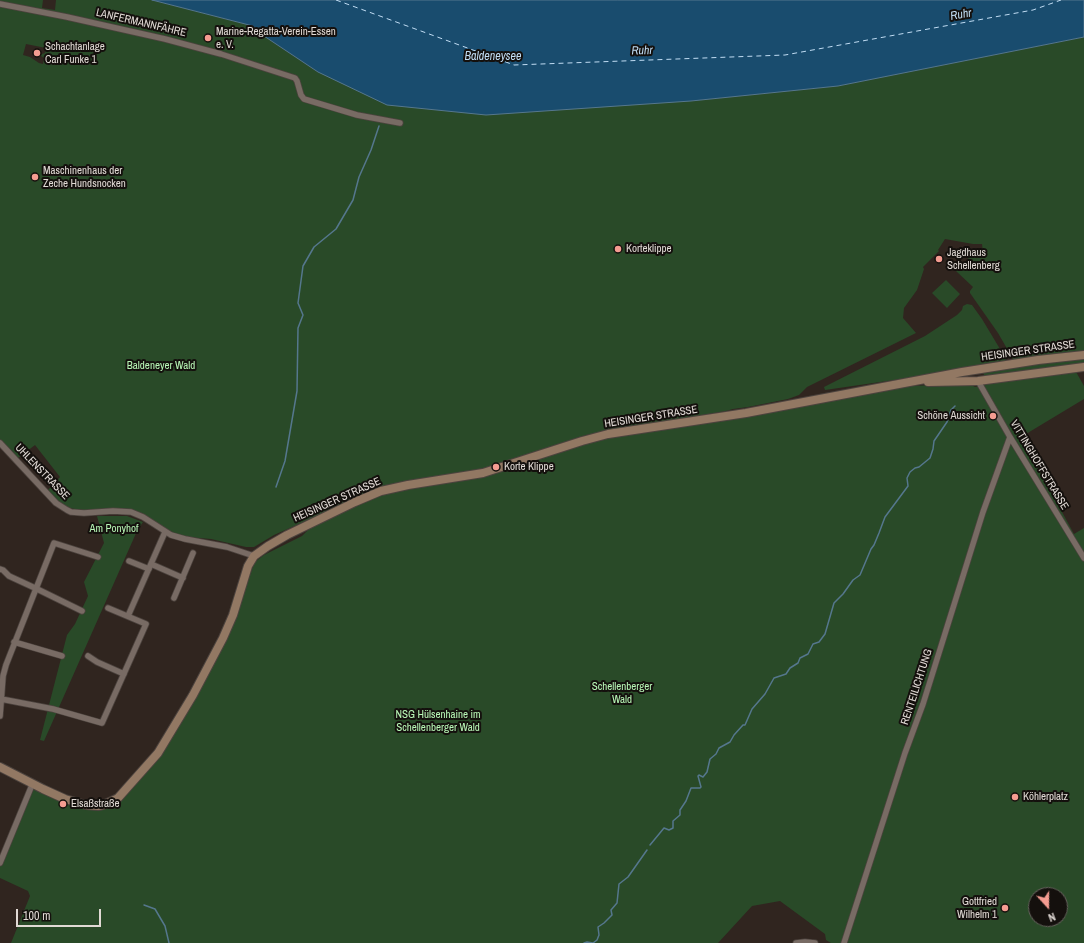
<!DOCTYPE html>
<html>
<head>
<meta charset="utf-8">
<style>
  body { margin:0 }
  #map { position:relative; width:1084px; height:943px; overflow:hidden; background:#30251f; font-family:"Archivo Narrow",sans-serif }
  canvas { display:block }
  .north { position:absolute; left:1028px; top:887px; width:40px; height:40px; box-sizing:border-box; background:#14100d; border:1px solid #66615d; border-radius:50%; rotate:159deg; font-size:11px; font-weight:700; line-height:16px; text-align:center; color:#e1dad5 }
  .north::after { content:''; display:block; margin:auto; width:14px; height:18px; background:#f59c91; clip-path:polygon(50% 0,100% 100%,50% 72%,0 100%) }
  .scale { position:absolute; left:16px; top:909px; width:85px; height:18px; box-sizing:border-box; border:2px solid #e1dad5; border-top:0; padding-left:5px; font-size:12px; line-height:14px; white-space:nowrap; color:#e1dad5; -webkit-text-stroke:3px #14100d; paint-order:stroke }
</style>
</head>
<body>
<div id="map">
<canvas width="1084" height="943"></canvas>
<div class="north">N</div>
<div class="scale">100 m</div>
</div>
<script>
const c = document.querySelector('canvas').getContext('2d');
c.lineJoin = 'round';
function fillPath(path, color) { c.fillStyle = color; c.fill(path, 'evenodd'); }
const poly = rows => new Path2D(rows.map(r => 'M' + r).join(''));
function stroke(path, color, width, dash) { c.strokeStyle = color; c.lineWidth = width; c.lineCap = dash ? 'butt' : 'round'; c.setLineDash(dash || []); c.stroke(path); }
function label(font, color, halo, rows, align = 'center') {
  c.font = font + ' "Archivo Narrow",sans-serif'; c.lineWidth = 4; c.setLineDash([]); c.textBaseline = 'middle'; c.strokeStyle = halo; c.fillStyle = color; for (const [text, x, y, turn = 0] of rows) {
    c.save(); c.translate(x, y); c.rotate((+turn || 0) * Math.PI / 180); c.textAlign = isNaN(turn) ? turn : align; if (halo) c.strokeText(text, 0, 0); c.fillText(text, 0, 0); c.restore();
  }
}
const green = poly([
  [0,0,43,0,42,8,55,10,56,0,152,0,253,26,258,32,318,72,691,101,838,86,1084,37,1084,352,1016,361,1013,359,998,333,970,293,970,291,973,287,956,271,969,258,983,252,982,244,973,244,945,239,938,250,939,251,923,267,924,269,917,290,904,308,903,318,916,333,807,387,799,395,788,399,748,407,733,409,726,411,586,435,479,470,380,488,274,535,254,547,246,547,211,539,187,537,175,534,141,514,83,510,68,508,59,503,48,490,60,477,35,445,18,458,0,441],
  [26,44,46,48,45,53,42,54,41,56,44,58,43,64,39,63,30,57,23,55],
  [946,280,960,294,947,308,932,293],
  [967,304,972,305,982,319,1006,359,1005,362,915,377,825,390,824,387,925,336,957,315,962,310,963,306],
  [1084,358,1084,364,993,376,985,376,982,372],
  [1075,370,1084,386,1084,399,1021,437,1074,534,1084,528,1084,943,831,943,826,940,825,934,780,901,752,906,718,943,11,943,30,896,28,891,0,878,0,865,32,786,64,799,108,804,157,756,235,620,252,569,255,562,264,555,302,536,311,527,381,493,482,476,599,439,909,386,962,384,970,384,975,387,991,383],
  [1036,895,1060,895,1060,919,1036,919],
  [97,516,127,516,143,522,137,531,44,741,40,740,67,635,75,624,88,596,84,582,104,543]
]);
const water = poly([
  [152,0,1084,0,1084,37,838,86,691,101,486,115,387,105,318,72,258,32,253,26,152,0]
]);
const stream = poly([
  [276,487,285,461,297,391,298,328,303,315,298,303,303,266,314,247,336,229,353,200,359,177,371,150,379,126],
  [650,845,664,828,669,830,673,828,673,821,680,815,680,810,686,801,691,788,700,788,701,787,698,776,699,775,703,777,707,772,710,759,716,754,719,748,730,742,734,735,743,725,745,725,752,709,765,694,774,678,786,674,790,668,798,663,800,658,808,654,813,644,819,642,825,634,834,603,843,594,853,580,860,575,871,549,874,545,879,533,885,517,908,486,907,478,910,472,915,468,919,467,930,458,933,449,934,441,947,422,951,410,955,406],
  [144,905,155,909,165,926,169,943],
  [584,943,587,942,593,943,597,940,599,935,598,927,604,923,612,915,611,910,617,903,619,884,628,877,647,850]
]);
const ferry = poly([
  [336,0,514,65,785,55,1033,10,1061,0]
]);
const minor = poly([
  [0,4,67,17,165,39,221,54,295,78,297,81,301,95,304,99,357,115,400,123],
  [978,381,1010,437,1084,558],
  [0,443,56,503,67,510,71,512,84,513,113,511,131,512,143,517,171,535,185,539,227,547,254,556],
  [129,561,149,569],
  [151,564,183,578],
  [0,569,3,570,9,576,35,588,82,611],
  [174,598,193,553],
  [128,616,165,532],
  [14,642,62,656],
  [88,656,97,662,124,674],
  [1,699,53,709,102,723,146,624,108,608],
  [0,716,3,676,6,665,54,543,98,557],
  [0,863,32,785],
  [796,943,805,942,815,943],
  [844,943,905,753,923,704,983,512,1010,437]
]);
const secondary = poly([
  [928,382,978,381,1084,367],
  [0,767,43,789,65,799,86,805,98,806,103,805,118,798,158,753,193,695,223,638,233,615,248,566,254,556,268,546,287,535,355,502,381,491,408,485,483,473,582,441,608,434,746,413,962,372,1038,360,1084,355]
]);
const markers = [
  [208,38,4,"#f59c91"],
  [37,53,4,"#f59c91"],
  [35,177,4,"#f59c91"],
  [618,249,4,"#f59c91"],
  [939,259,4,"#f59c91"],
  [993,416,4,"#f59c91"],
  [496,467,4,"#f59c91"],
  [1015,797,4,"#f59c91"],
  [63,804,4,"#f59c91"],
  [1005,908,4,"#f59c91"]
];
const streetNames = [
  ["LANFERMANNFÄHRE",141,23,13],
  ["HEISINGER STRASSE",1028,351,-8],
  ["HEISINGER STRASSE",651,417,-9],
  ["VITTINGHOFFSTRASSE",1039,465,59],
  ["UHLENSTRASSE",42,472,46],
  ["HEISINGER STRASSE",337,500,-24],
  ["RENTEILICHTUNG",917,687,-72]
];
const poiNames = [
  ["Marine-Regatta-Verein-Essen",216,32],
  ["e. V.",216,45],
  ["Schachtanlage",45,47],
  ["Carl Funke 1",45,60],
  ["Maschinenhaus der",43,171],
  ["Zeche Hundsnocken",43,184],
  ["Korteklippe",626,249],
  ["Jagdhaus",947,253],
  ["Schellenberg",947,266],
  ["Schöne Aussicht",985,416,"right"],
  ["Korte Klippe",504,467],
  ["Köhlerplatz",1023,797],
  ["Elsaßstraße",71,804],
  ["Gottfried",997,902,"right"],
  ["Wilhelm 1",997,915,"right"]
];
const parkNames = [
  ["Baldeneyer Wald",161,366],
  ["Am Ponyhof",114,529],
  ["Schellenberger",622,687],
  ["Wald",622,700],
  ["NSG Hülsenhaine im",438,715],
  ["Schellenberger Wald",438,728]
];
const waterNames = [
  ["Ruhr",961,15,-10],
  ["Ruhr",642,51,-1],
  ["Baldeneysee",493,57]
];
fillPath(green, '#294a28');
fillPath(water, '#194c6e');
stroke(water, '#55778d', 1);
stroke(stream, '#55778d', 1.5);
stroke(ferry, '#c1ddf4', 1, [5, 4]);
stroke(minor, '#4c433e', 7);
stroke(secondary, '#4c433e', 10);
stroke(minor, '#786b64', 5.5);
stroke(secondary, '#927863', 8);
for (const [x, y, r, color] of markers) { const dot = new Path2D(); dot.arc(x, y, r, 0, 2 * Math.PI); c.fillStyle = color; c.fill(dot); stroke(dot, '#14100d', 1.5); }
label('11px', '#e1dad5', '#14100d', streetNames);
label('11px', '#e1dad5', '#14100d', poiNames, 'left');
label('11px', '#b8f7b6', '#14100d', parkNames);
label('italic 12px', '#c1ddf4', '#14100d', waterNames);
</script>
</body>
</html>
